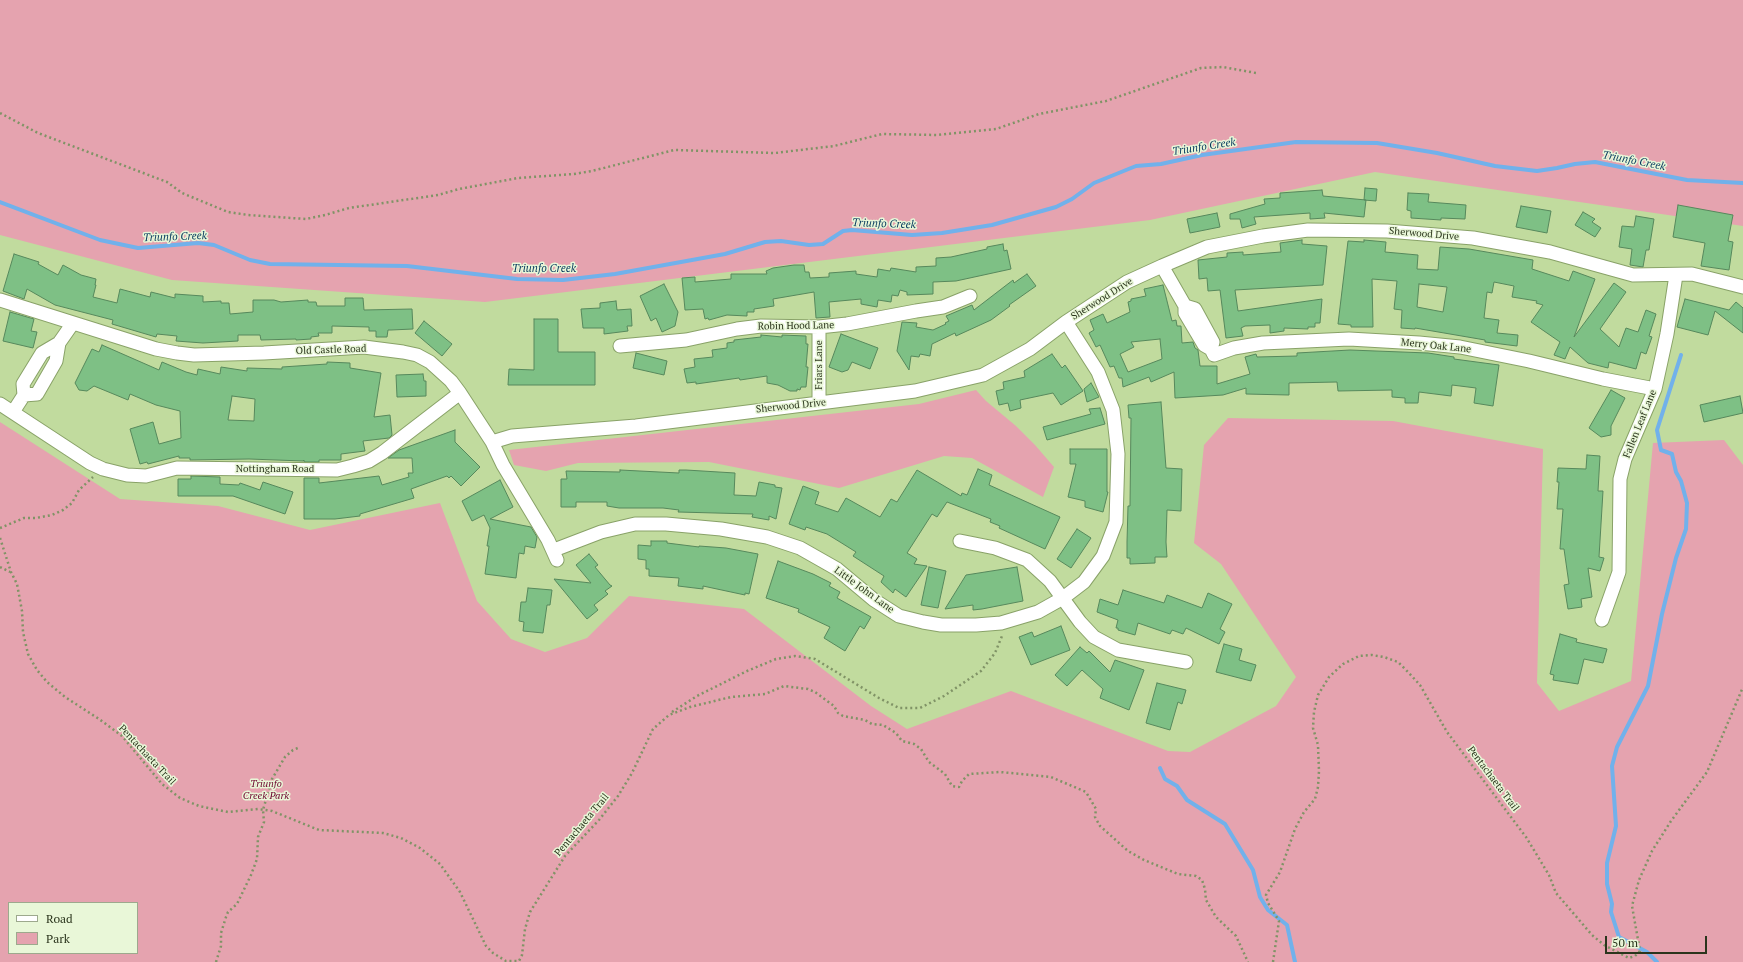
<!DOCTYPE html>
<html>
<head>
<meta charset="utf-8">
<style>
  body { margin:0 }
  #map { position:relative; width:1743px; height:962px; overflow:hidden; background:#c1db9e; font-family:"PT Serif",serif }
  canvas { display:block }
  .legend { position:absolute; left:8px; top:902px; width:130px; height:52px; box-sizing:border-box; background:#e9f7d8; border:1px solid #9da98d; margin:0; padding:5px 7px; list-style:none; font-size:12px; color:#2b351d }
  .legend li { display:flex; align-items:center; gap:8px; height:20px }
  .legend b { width:20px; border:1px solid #9da98d }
  .scale { position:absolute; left:1605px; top:936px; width:102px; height:18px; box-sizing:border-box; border:2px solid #2b351d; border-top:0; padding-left:5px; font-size:12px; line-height:14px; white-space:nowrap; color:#2b351d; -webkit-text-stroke:3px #e9f7d8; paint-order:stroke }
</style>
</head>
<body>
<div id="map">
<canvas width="1743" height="962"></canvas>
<ul class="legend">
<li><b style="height:5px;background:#fff"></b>Road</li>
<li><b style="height:11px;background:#e5a3af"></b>Park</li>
</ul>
<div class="scale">50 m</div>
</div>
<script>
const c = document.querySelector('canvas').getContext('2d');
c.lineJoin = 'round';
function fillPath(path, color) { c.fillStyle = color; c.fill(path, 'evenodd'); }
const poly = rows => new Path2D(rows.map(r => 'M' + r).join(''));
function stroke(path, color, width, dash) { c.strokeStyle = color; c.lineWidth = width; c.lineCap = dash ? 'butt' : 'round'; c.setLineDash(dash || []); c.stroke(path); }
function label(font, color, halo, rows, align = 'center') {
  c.font = font + ' "PT Serif",serif'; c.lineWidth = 3; c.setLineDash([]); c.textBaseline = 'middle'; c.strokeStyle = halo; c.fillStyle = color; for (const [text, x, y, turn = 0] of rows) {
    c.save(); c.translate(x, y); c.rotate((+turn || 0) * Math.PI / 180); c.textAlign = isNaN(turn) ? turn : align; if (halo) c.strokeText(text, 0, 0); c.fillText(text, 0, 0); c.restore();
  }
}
const green = poly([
  [0,0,1743,0,1743,226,1375,172,1150,220,485,302,172,280,0,235],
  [976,390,986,401,1016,426,1035,445,1054,467,1043,497,972,458,944,456,839,488,709,462,578,463,546,471,514,465,509,450,919,404],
  [1228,418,1393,421,1543,449,1537,683,1559,711,1631,681,1653,443,1724,440,1743,465,1743,962,0,962,0,422,120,499,218,506,310,530,440,503,477,601,511,639,545,652,587,638,629,596,744,609,871,706,907,729,1011,691,1168,751,1190,752,1276,706,1296,677,1221,564,1194,543,1204,445],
  [9,903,137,903,137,953,9,953]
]);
const stream = poly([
  [0,202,100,240,138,248,198,243,214,245,250,260,270,264,407,266,517,279,563,280,615,274,725,254,765,242,781,241,809,245,823,244,843,231,852,230,912,235,942,233,992,225,1056,207,1072,199,1094,183,1136,166,1161,164,1202,155,1296,142,1377,143,1437,153,1495,166,1537,171,1557,168,1575,164,1595,162,1687,180,1743,183],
  [1160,768,1165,779,1177,786,1187,800,1225,824,1253,870,1260,897,1268,910,1287,925,1295,962],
  [1657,962,1647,952,1619,937,1611,912,1612,904,1607,884,1607,863,1616,826,1612,766,1617,747,1648,686,1662,614,1676,558,1686,529,1687,503,1681,481,1676,472,1672,454,1661,450,1657,430,1681,355]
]);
const building = poly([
  [1365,188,1377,189,1376,201,1364,200,1365,188],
  [1322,190,1323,196,1366,200,1364,217,1324,213,1325,218,1310,219,1310,213,1254,217,1256,224,1242,228,1240,219,1230,219,1230,214,1265,204,1264,199,1280,198,1280,193,1322,190],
  [1408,193,1429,194,1428,202,1466,205,1465,219,1441,218,1441,220,1411,218,1411,211,1407,210,1408,193],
  [1678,205,1733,215,1728,241,1733,242,1729,270,1701,266,1705,243,1673,237,1678,205],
  [1521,206,1551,211,1547,233,1516,227,1521,206],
  [1583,212,1595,219,1592,222,1601,228,1595,237,1575,225,1583,212],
  [1217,213,1220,227,1190,233,1187,219,1217,213],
  [1636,216,1654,219,1649,250,1646,250,1643,267,1630,265,1632,249,1619,247,1622,226,1634,227,1636,216],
  [1302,240,1302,244,1327,246,1323,285,1235,290,1238,311,1322,299,1320,323,1315,323,1315,327,1308,327,1308,329,1284,328,1284,331,1270,333,1270,325,1245,326,1241,328,1243,336,1226,338,1220,290,1208,291,1207,278,1199,279,1198,260,1227,257,1227,253,1243,252,1243,255,1281,252,1280,243,1302,240],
  [1364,240,1386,242,1385,252,1418,255,1417,269,1438,270,1440,247,1469,249,1533,260,1532,269,1569,281,1573,271,1595,279,1574,337,1614,283,1626,292,1600,329,1619,347,1626,328,1638,332,1646,310,1656,314,1649,336,1652,337,1646,354,1641,352,1636,369,1609,362,1608,368,1588,363,1570,347,1565,359,1554,355,1560,342,1531,322,1543,305,1536,303,1537,301,1512,297,1514,286,1494,282,1492,293,1487,292,1484,318,1499,320,1497,333,1518,335,1517,346,1485,342,1485,340,1415,328,1415,329,1401,328,1402,310,1394,309,1397,281,1372,279,1373,327,1351,327,1351,325,1338,324,1348,241,1364,242,1364,240],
  [1419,284,1447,287,1443,312,1417,307,1419,284],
  [1003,244,1004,251,1007,250,1011,269,956,281,933,282,933,294,907,295,907,292,900,290,898,296,892,295,891,302,878,300,877,307,861,304,861,299,829,302,830,317,816,318,814,292,773,299,774,306,754,309,754,312,747,312,747,316,727,315,709,320,708,318,705,319,703,309,685,310,682,278,695,277,695,282,731,279,731,274,767,274,766,271,773,268,794,265,804,265,805,272,809,272,810,278,829,277,829,273,856,271,856,274,877,277,878,269,890,271,891,268,916,272,916,267,936,266,936,258,951,257,987,249,987,247,1003,244],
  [14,254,39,262,38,264,58,275,63,265,81,275,96,279,95,285,96,285,93,297,117,303,120,289,150,297,151,292,175,298,175,294,203,296,203,302,221,301,221,303,229,303,230,314,253,312,253,300,274,300,281,302,308,300,308,302,316,302,317,306,345,306,345,298,363,298,364,310,412,309,413,329,391,330,388,330,387,337,376,337,376,331,369,331,369,327,332,326,332,333,318,333,319,336,311,337,311,339,296,340,296,339,261,340,260,335,238,335,238,341,203,343,176,341,177,336,157,334,156,337,112,324,113,320,55,305,27,289,24,299,3,291,14,254],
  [1027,274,1036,286,1009,305,1010,306,991,320,956,336,955,333,932,344,930,356,920,354,919,357,911,356,909,370,897,351,902,322,917,323,916,327,933,330,946,324,945,323,949,321,946,316,972,305,974,310,1013,280,1014,283,1027,274],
  [664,284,678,312,675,326,662,332,656,318,651,321,640,296,664,284],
  [1163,285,1172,321,1176,320,1177,326,1181,326,1182,343,1193,342,1195,348,1198,350,1200,366,1217,366,1217,384,1250,374,1245,357,1256,354,1257,357,1297,356,1297,353,1350,350,1428,353,1454,357,1454,359,1499,365,1493,406,1474,403,1476,388,1452,385,1451,396,1419,392,1418,403,1405,403,1405,398,1392,397,1392,390,1338,391,1337,382,1289,383,1289,395,1246,394,1246,388,1223,395,1175,398,1174,372,1151,382,1149,377,1123,387,1122,378,1119,378,1114,366,1110,367,1100,345,1096,347,1089,333,1094,330,1090,320,1103,314,1107,323,1130,312,1128,302,1131,301,1131,299,1146,296,1144,289,1163,285],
  [1160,339,1162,359,1128,372,1120,354,1134,347,1131,342,1160,339],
  [1685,299,1729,310,1736,302,1743,308,1743,333,1715,311,1708,335,1677,327,1685,299],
  [616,301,617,310,631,309,632,326,627,326,628,331,604,334,604,328,583,328,581,309,600,308,600,303,616,301],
  [10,312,34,319,31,331,37,332,33,348,3,341,10,312],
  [534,319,558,319,558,352,595,352,595,385,508,385,509,369,534,370,534,319],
  [424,321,452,344,442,356,415,333,424,321],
  [841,334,878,348,870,369,852,362,848,370,842,372,829,367,841,334],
  [761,335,782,337,782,335,806,336,806,344,808,344,806,367,808,367,806,387,801,387,800,390,797,389,797,391,790,391,778,385,767,383,767,376,740,380,739,378,696,384,696,382,687,383,684,369,695,367,694,359,713,357,712,350,727,348,727,343,734,342,734,340,761,337,761,335],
  [102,345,159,370,162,362,186,372,197,375,198,369,220,374,221,367,247,371,247,368,282,369,282,367,327,364,327,362,350,363,350,368,381,373,374,417,390,415,392,435,389,438,363,441,365,451,341,454,341,460,319,460,319,462,304,462,304,460,303,461,249,459,190,460,190,458,179,458,179,456,148,464,147,462,140,464,130,429,153,422,159,444,181,438,180,411,156,405,130,394,128,400,94,386,87,391,79,390,75,383,92,349,99,352,102,345],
  [232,396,255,399,254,421,228,420,232,396],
  [636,353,667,361,664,375,633,368,636,353],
  [1052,354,1062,368,1065,365,1083,391,1061,405,1053,393,1020,400,1021,408,1010,411,1008,403,999,405,996,391,1004,389,1003,382,1025,377,1024,371,1052,354],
  [423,374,424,381,426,381,426,396,397,397,396,375,423,374],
  [1091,383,1099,397,1087,402,1084,389,1091,383],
  [1611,390,1625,398,1611,426,1611,435,1601,437,1589,428,1611,390],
  [1740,396,1743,413,1704,422,1700,405,1740,396],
  [1161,402,1166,468,1182,469,1181,511,1167,510,1166,542,1167,557,1155,557,1155,563,1130,564,1130,558,1127,558,1127,542,1128,506,1130,506,1131,418,1129,418,1128,405,1161,402],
  [1100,408,1105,424,1047,440,1043,427,1091,414,1089,409,1100,408],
  [455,430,455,442,480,467,461,486,451,476,449,478,447,476,411,489,414,498,360,514,360,516,335,519,304,519,304,478,319,478,319,483,379,476,382,485,409,477,408,473,413,473,412,458,388,458,399,450,455,430],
  [1070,449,1107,449,1107,492,1108,492,1103,512,1085,507,1085,501,1068,497,1076,464,1070,464,1070,449],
  [1587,455,1600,456,1598,491,1603,491,1599,557,1604,558,1600,571,1588,568,1592,597,1581,599,1582,607,1568,609,1564,585,1569,584,1564,549,1560,549,1563,509,1557,509,1559,482,1557,482,1558,468,1586,469,1587,455],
  [978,469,992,475,989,485,1060,517,1045,549,999,528,1000,526,990,522,991,519,947,502,937,517,932,514,907,553,917,559,914,564,927,566,906,597,895,589,893,593,881,582,884,576,853,556,856,552,840,542,827,534,806,527,805,530,789,524,803,486,819,492,815,504,838,512,846,498,880,517,891,499,897,502,917,470,961,496,962,493,967,495,978,469],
  [620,470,679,473,679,470,686,470,735,473,734,495,756,496,759,482,775,485,775,487,782,488,776,519,769,516,769,520,752,517,753,514,678,512,679,510,663,508,619,508,607,506,607,502,576,502,576,507,561,507,561,479,567,479,566,471,620,472,620,470],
  [191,476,220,477,220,484,239,485,240,483,260,490,263,482,293,492,285,514,233,496,178,496,178,479,191,479,191,476],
  [500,480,513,507,490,519,531,527,537,537,535,548,525,546,524,554,519,553,516,578,485,574,489,546,487,546,490,528,484,515,472,521,462,501,500,480],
  [1077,529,1091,538,1071,568,1057,559,1077,529],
  [651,541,667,541,667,543,699,547,699,546,726,548,758,554,749,594,745,593,745,595,703,586,703,589,678,586,679,578,649,576,649,569,646,569,646,560,638,559,638,545,651,546,651,541],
  [589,554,598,565,595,567,610,585,612,586,605,591,608,594,594,605,598,610,587,619,554,579,591,583,576,565,589,554],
  [778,561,813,574,831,583,829,586,840,592,837,598,871,617,864,629,860,626,845,651,824,638,830,627,798,612,799,609,766,598,778,561],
  [929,567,946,571,938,608,921,605,929,567],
  [1017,567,1023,601,982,609,973,610,973,605,945,609,966,575,1017,567],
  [528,588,552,590,550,605,547,605,543,633,523,631,524,622,519,621,521,602,526,602,528,588],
  [1123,590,1164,603,1167,595,1202,608,1208,593,1232,604,1220,629,1225,632,1219,644,1186,628,1183,634,1172,630,1170,634,1138,623,1135,635,1118,630,1118,628,1116,628,1118,620,1097,612,1100,599,1118,605,1123,590],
  [1061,626,1070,650,1031,665,1019,637,1032,632,1034,637,1061,626],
  [1560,634,1577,639,1576,642,1607,649,1603,663,1584,659,1578,684,1553,680,1554,675,1550,674,1560,634],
  [1224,644,1242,649,1239,660,1256,665,1251,681,1216,672,1224,644],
  [1080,647,1087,653,1089,651,1110,672,1115,660,1144,670,1129,710,1100,698,1103,689,1082,670,1067,686,1055,675,1080,647],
  [1157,683,1186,690,1182,704,1178,702,1170,730,1146,723,1157,683]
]);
const path = poly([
  [0,113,38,133,167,182,182,193,228,212,248,215,306,219,325,215,349,208,438,195,459,189,518,178,574,174,592,171,674,150,775,153,834,146,882,134,937,135,996,129,1039,114,1106,101,1201,68,1223,67,1256,73],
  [0,528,24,518,36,518,52,515,63,510,72,503,79,490,93,477],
  [0,538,11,572,17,584,22,611,23,632,28,654,37,670,47,682,65,697,99,719,122,736,162,784,180,798,199,806,228,812,258,809,272,811,319,830,383,833,401,838,420,848,440,864,460,892,486,946,493,953,506,961,519,961,522,955,525,929,530,912,565,856,599,820,618,796,632,773,653,729,669,715,690,707,731,697,765,694,784,686,808,689,815,692,834,706,838,713,843,716,865,720,872,724,883,725,896,733,902,741,914,744,921,749,929,762,945,774,952,786,959,787,962,781,969,774,1000,772,1051,777,1086,792,1096,809,1095,817,1100,826,1128,851,1144,860,1178,874,1196,876,1202,880,1205,889,1206,900,1216,917,1236,936,1248,962],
  [0,567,10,572],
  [672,712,697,696,747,671,776,659,795,656,815,659,879,698,899,708,920,708,944,696,981,671,995,653,1002,636],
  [216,962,221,946,221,933,226,917,228,912,237,904,251,875,257,859,258,837,264,822,263,810,272,779,285,757,293,750,300,747],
  [1273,962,1279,921,1268,903,1266,895,1280,872,1295,829,1304,812,1315,799,1318,787,1319,771,1318,745,1313,728,1314,712,1318,695,1329,677,1343,664,1359,656,1372,655,1384,657,1398,662,1408,672,1420,685,1447,732,1526,837,1549,875,1556,893,1592,935,1604,945,1629,958,1635,956,1640,951,1632,906,1639,880,1652,851,1671,821,1707,772,1743,687]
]);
const minor = poly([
  [1162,266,1185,306,1185,313,1204,345,1211,349,1214,355,1234,348,1263,343,1349,339,1419,343,1460,347,1529,361,1603,379,1655,389],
  [0,300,156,349,177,353,194,355,264,353,364,347,403,352,417,355,430,362,451,381,460,393,492,442,503,465,548,540,557,560],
  [1185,306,1195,309,1213,342,1211,349],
  [819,327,819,403],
  [620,346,686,340,737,329,761,326,819,327,847,324,916,311,943,307,970,296],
  [24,395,37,394,56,361,59,343],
  [0,404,90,463,103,469,127,475,146,476,177,468,337,470,353,466,369,461,382,453,460,393],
  [13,412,24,395,23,384,42,353,59,343,73,323],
  [492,442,512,436,636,426,915,391,983,375,1030,349,1066,322,1127,282,1162,266,1207,247,1263,236,1308,230,1387,231,1473,238,1550,252,1633,275,1692,274,1743,287],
  [960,541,995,548,1027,560,1050,581,1080,622,1094,637,1118,650,1186,662],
  [554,550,601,532,635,524,666,524,721,529,767,537,800,548,837,569,874,600,899,616,923,622,941,625,976,625,1001,623,1038,612,1063,598,1084,582,1103,556,1116,522,1118,454,1113,410,1098,372,1066,322],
  [1602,620,1619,572,1620,479,1625,459,1655,389,1667,334,1676,275]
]);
const streetNames = [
  ["Sherwood Drive",1424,234,5],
  ["Sherwood Drive",1102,299,-32],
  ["Robin Hood Lane",796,326,-1],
  ["Merry Oak Lane",1436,346,6],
  ["Old Castle Road",331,350,-2],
  ["Friars Lane",819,365,-90],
  ["Sherwood Drive",791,406,-6],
  ["Fallen Leaf Lane",1640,424,-68],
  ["Nottingham Road",275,469],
  ["Little John Lane",864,590,36],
  ["Pentachaeta Trail",147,755,47],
  ["Pentachaeta Trail",1493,779,53],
  ["Pentachaeta Trail",582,825,-50]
];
const parkNames = [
  ["Triunfo",266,784],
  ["Creek Park",266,796]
];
const waterNames = [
  ["Triunfo Creek",1204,147,-9],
  ["Triunfo Creek",1634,161,11],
  ["Triunfo Creek",884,224,2],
  ["Triunfo Creek",175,237,-2],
  ["Triunfo Creek",544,269]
];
fillPath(green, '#e5a3af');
stroke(stream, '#71b1eb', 4);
fillPath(building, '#7ec085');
stroke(building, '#56885c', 1);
stroke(minor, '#89a268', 15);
stroke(path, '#809366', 2.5, [2, 3]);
stroke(minor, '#fff', 13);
label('10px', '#2b351d', '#e9f7d8', streetNames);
label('italic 10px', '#6c002c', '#e9f7d8', parkNames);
label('italic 11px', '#07395e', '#e9f7d8', waterNames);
</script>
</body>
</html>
